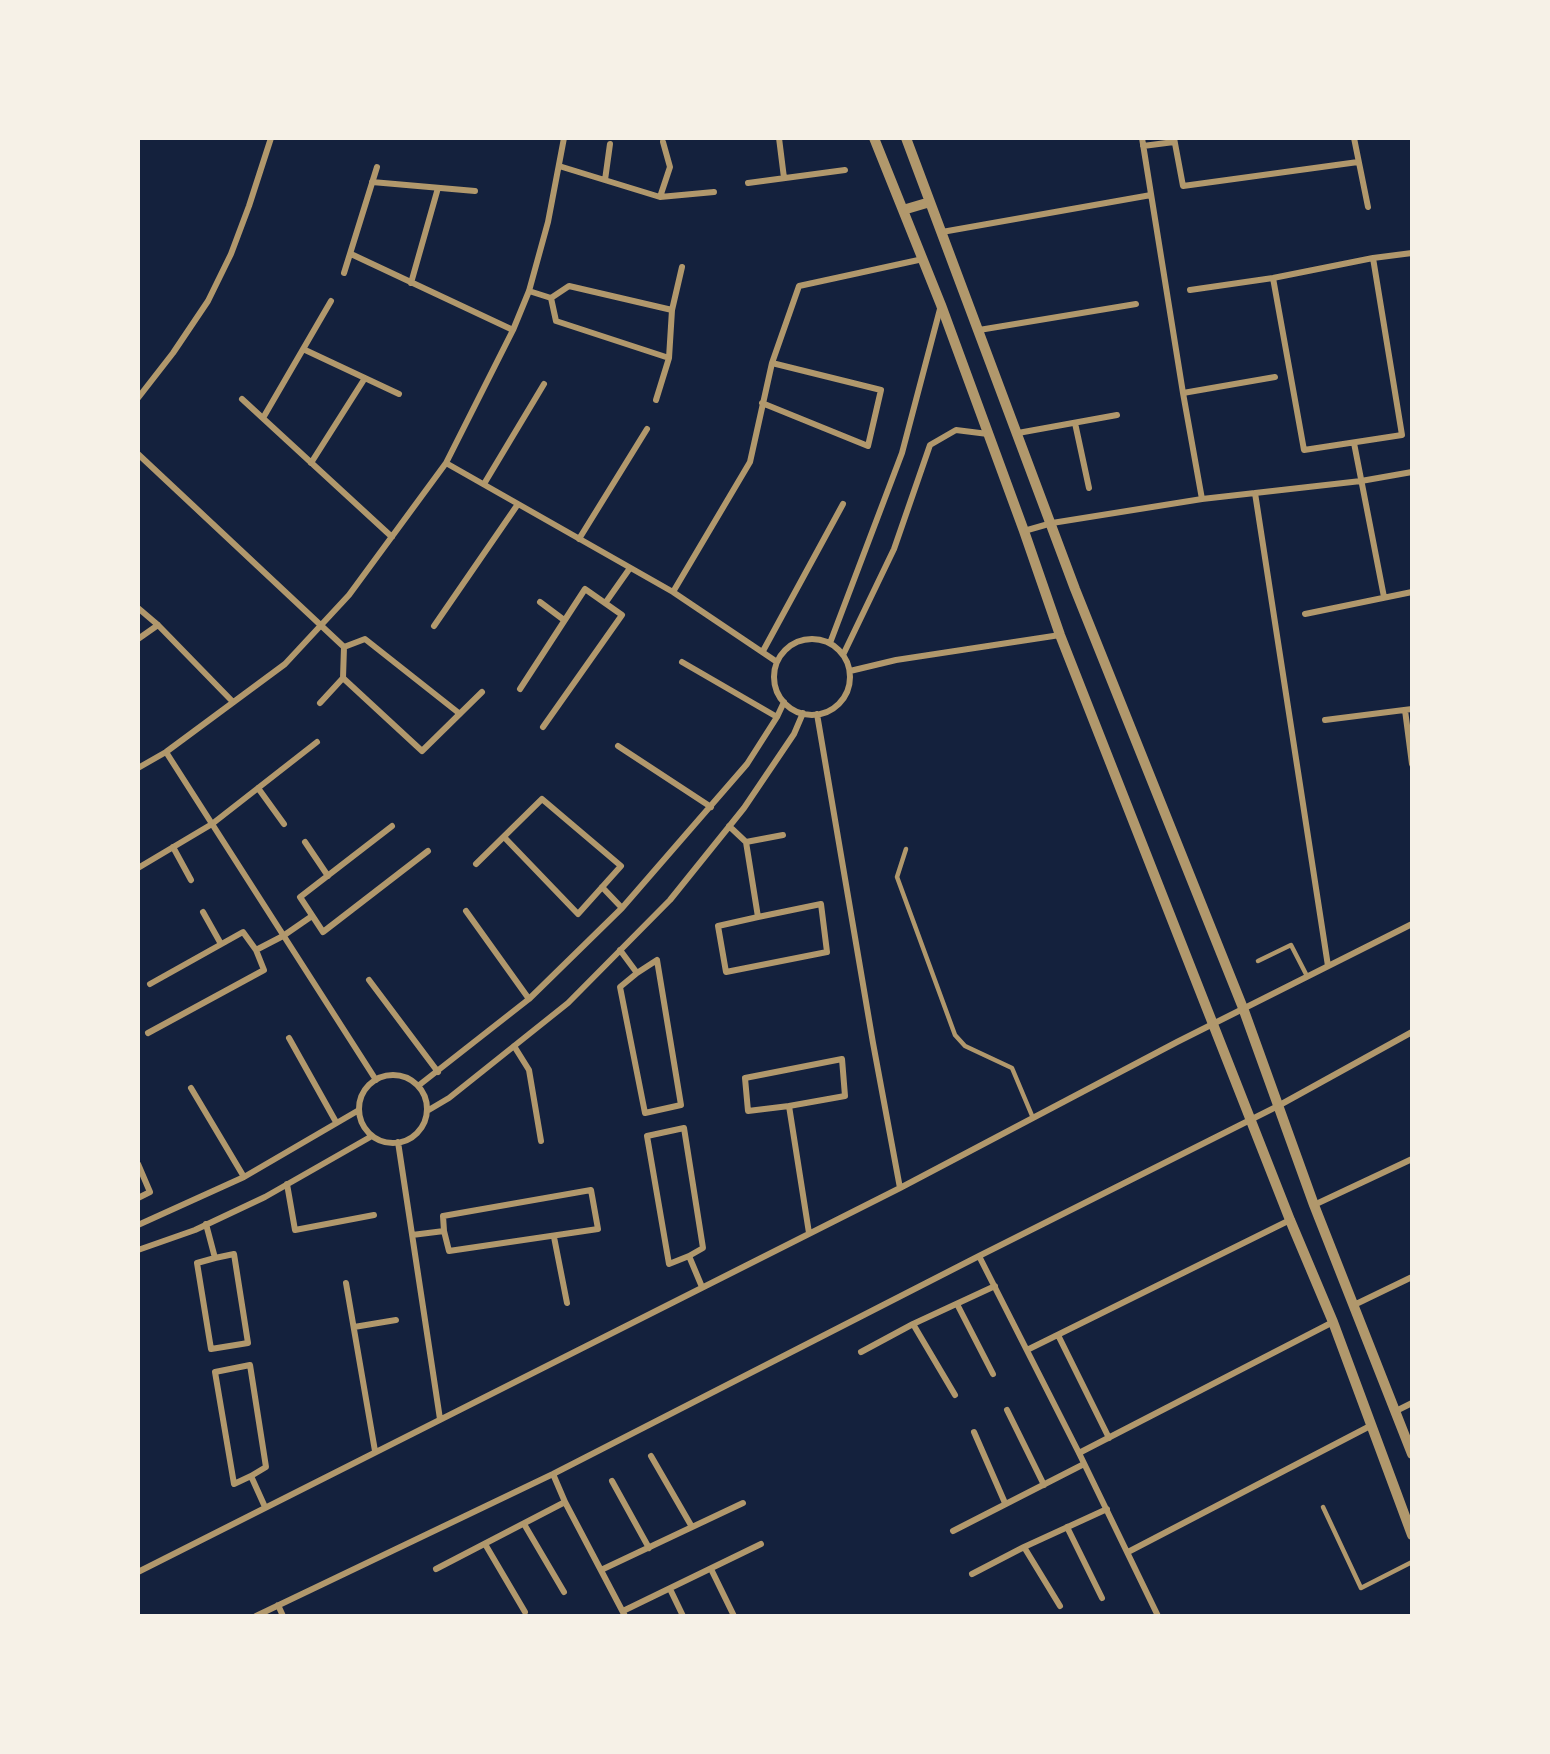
<!DOCTYPE html>
<html>
<head>
<meta charset="utf-8">
<style>
  body { margin:0 }
  #map { position:relative; width:1550px; height:1754px; overflow:hidden; background:#14213d; font-family:"DM Sans",sans-serif }
  canvas { display:block }
  .frame { position:absolute; inset:0; border:140px solid #f6f1e7; pointer-events:none }
</style>
</head>
<body>
<div id="map">
<canvas width="1550" height="1754"></canvas>
<div class="frame"></div>
</div>
<script>
const c = document.querySelector('canvas').getContext('2d');
c.lineJoin = 'round';
const poly = rows => new Path2D(rows.map(r => 'M' + r).join(''));
function stroke(path, color, width, dash) { c.strokeStyle = color; c.lineWidth = width; c.lineCap = dash ? 'butt' : 'round'; c.setLineDash(dash || []); c.stroke(path); }
const service = poly([
  [906,849,897,877,955,1035,965,1046,1012,1068,1033,1118],
  [1258,961,1291,945,1307,976],
  [1323,1507,1361,1588,1412,1562]
]);
const minor = poly([
  [779,138,784,178],
  [1142,138,1183,393,1202,499],
  [1174,138,1183,186,1358,162],
  [1354,138,1368,207],
  [1143,146,1174,142],
  [559,166,660,197,714,192],
  [605,180,610,144],
  [372,182,475,191],
  [748,183,845,170],
  [660,197,670,167,663,142],
  [942,232,1151,195],
  [351,254,513,330],
  [344,273,377,167],
  [1273,278,1304,450,1402,435,1373,258],
  [411,283,438,188],
  [1190,290,1273,278,1373,258,1412,253],
  [529,291,551,298],
  [551,298,556,321,669,358],
  [551,298,569,286,672,310],
  [979,330,1136,304],
  [303,349,399,394],
  [1183,393,1275,377],
  [138,398,173,353,208,301,231,254,249,206,271,138],
  [242,399,392,537],
  [656,400,669,358,672,310,682,267],
  [762,403,868,446,881,390,772,363],
  [263,418,331,301],
  [1075,423,1089,488],
  [1018,433,1117,415],
  [1354,443,1384,597],
  [138,454,344,647],
  [311,463,365,378],
  [446,463,673,592,777,662],
  [484,484,544,384],
  [1255,493,1328,966],
  [1024,531,1052,523,1202,499,1361,481,1412,472],
  [579,539,647,429],
  [673,592,750,462,772,363,799,286,923,259],
  [540,602,564,620],
  [606,602,630,568],
  [138,608,158,625,233,702],
  [1305,614,1412,592],
  [434,626,518,504],
  [138,639,158,625],
  '774 677a38 38 0 1 1 76 0a38 38 0 1 1-76 0Z',
  [830,643,902,453,940,309],
  [344,647,365,639,460,714],
  [763,651,843,504],
  [843,655,894,549,930,445,956,430,988,434],
  [682,662,777,717],
  [850,671,896,660,1060,635],
  [343,678,422,751,482,692],
  [520,689,585,589,622,615,543,727],
  [320,703,343,678,344,647],
  [1405,710,1412,764],
  [817,714,873,1043,900,1188],
  [1325,720,1412,709],
  [618,746,711,807],
  [166,752,376,1080],
  [138,768,166,752,285,664,349,595,446,463,513,330,529,291,548,222,564,138],
  [258,788,284,824],
  [392,826,300,897,323,932,428,851],
  [729,826,746,842,758,917,821,904,827,952,726,972,718,926,758,917],
  [305,842,328,876],
  [746,842,783,835],
  [173,847,191,880],
  [476,864,542,799,621,866,578,914,504,837],
  [138,868,212,824,317,742],
  [602,887,622,908],
  [466,911,529,999],
  [203,912,221,944],
  [256,950,283,936,312,916],
  [620,950,637,973,657,960,681,1105,645,1113,620,987,637,973],
  [369,980,438,1072],
  [148,1033,264,970,256,950,243,932,150,984],
  [289,1038,336,1122],
  [514,1046,529,1070,541,1141],
  '359 1109a34 34 0 1 1 68 0a34 34 0 1 1-68 0Z',
  [418,1086,529,999,622,908,747,764,777,717,784,702],
  [191,1088,244,1177],
  [789,1106,748,1111,745,1078,842,1059,845,1096,789,1106,809,1233],
  [427,1111,449,1098,568,1003,670,900,744,808,794,734,803,713],
  [398,1142,440,1419],
  [138,1164,150,1192,138,1198],
  [287,1184,295,1230,374,1215],
  [1314,1205,1412,1159],
  [206,1224,215,1258,234,1254,248,1343,211,1349,197,1263,215,1258],
  [138,1225,244,1177,359,1110],
  [412,1235,444,1231,443,1216,591,1190,598,1229,449,1251,444,1231],
  [554,1237,567,1303],
  [138,1250,195,1230,265,1197,372,1136],
  [689,1256,669,1264,647,1136,684,1128,703,1248,689,1256,702,1287],
  [979,1256,1079,1453,1158,1616],
  [346,1283,375,1451],
  [957,1304,993,1374],
  [1354,1305,1412,1277],
  [913,1324,955,1395],
  [354,1327,396,1320],
  [1058,1335,1109,1438],
  [1027,1350,1290,1220],
  [861,1352,913,1324,995,1286],
  [1007,1410,1044,1485],
  [1396,1411,1412,1403],
  [974,1432,1005,1503],
  [1079,1453,1333,1322],
  [651,1456,692,1527],
  [553,1474,565,1502,625,1616],
  [251,1476,234,1484,215,1372,250,1365,266,1467,251,1476,265,1507],
  [612,1481,649,1548],
  [524,1524,564,1592],
  [1067,1527,1102,1598],
  [953,1531,1084,1464],
  [485,1544,525,1612],
  [1024,1547,1060,1606],
  [1128,1552,1372,1425],
  [436,1569,565,1502],
  [711,1569,734,1616],
  [601,1570,743,1503],
  [138,1572,900,1188,1177,1042,1412,924],
  [972,1574,1024,1547,1107,1509],
  [670,1589,683,1616],
  [278,1605,283,1616],
  [623,1611,761,1544],
  [256,1616,553,1474,979,1256,1278,1106,1412,1032]
]);
const tertiary = poly([
  [874,138,941,305,1024,531,1060,635,1290,1220,1333,1322,1412,1535],
  [906,138,1075,589,1243,1008,1314,1205,1412,1454],
  [903,210,930,202]
]);
stroke(service, '#b1986c', 4.5);
stroke(minor, '#b1986c', 6);
stroke(tertiary, '#b1986c', 10);
</script>
</body>
</html>
